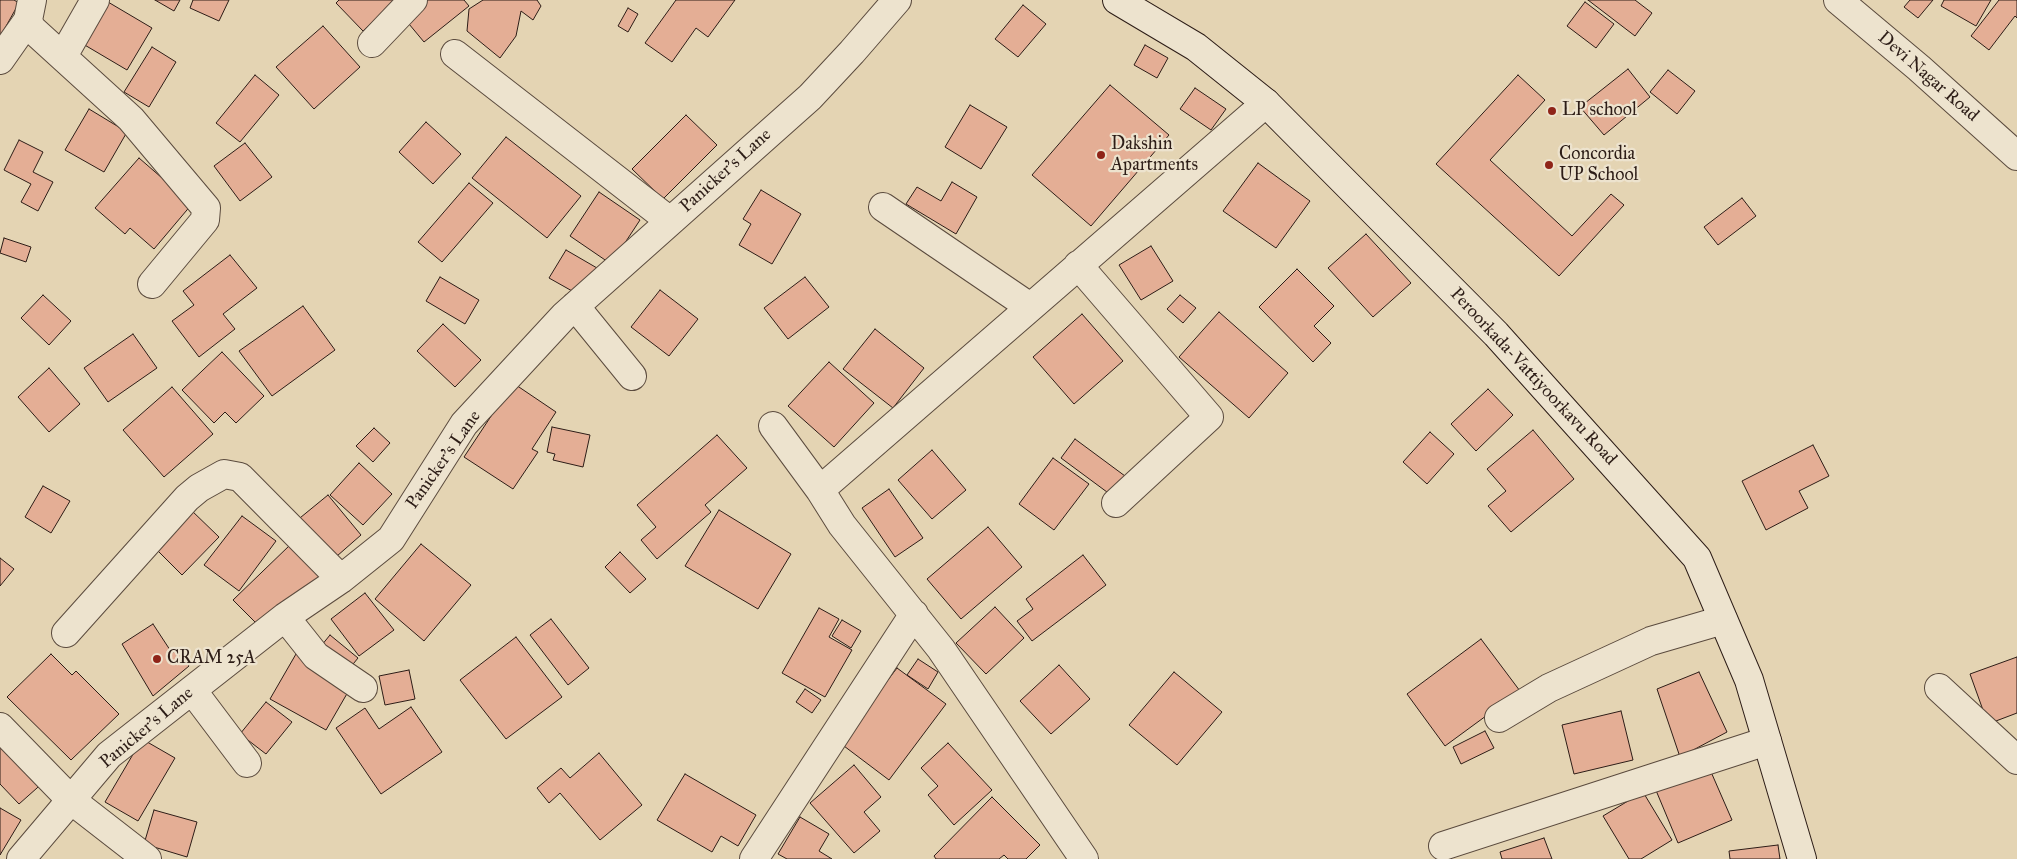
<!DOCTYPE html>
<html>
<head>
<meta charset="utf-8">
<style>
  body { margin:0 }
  canvas { display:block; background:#e4d4b3 }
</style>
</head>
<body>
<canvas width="2017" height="859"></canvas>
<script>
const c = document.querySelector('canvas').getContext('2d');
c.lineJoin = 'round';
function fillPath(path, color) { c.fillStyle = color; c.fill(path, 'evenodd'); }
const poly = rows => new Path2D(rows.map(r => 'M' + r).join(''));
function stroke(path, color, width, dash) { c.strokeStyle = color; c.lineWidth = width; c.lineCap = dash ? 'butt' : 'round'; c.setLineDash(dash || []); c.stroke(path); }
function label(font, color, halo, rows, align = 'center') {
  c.font = font + ' "IM FELL Great Primer",serif'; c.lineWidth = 4.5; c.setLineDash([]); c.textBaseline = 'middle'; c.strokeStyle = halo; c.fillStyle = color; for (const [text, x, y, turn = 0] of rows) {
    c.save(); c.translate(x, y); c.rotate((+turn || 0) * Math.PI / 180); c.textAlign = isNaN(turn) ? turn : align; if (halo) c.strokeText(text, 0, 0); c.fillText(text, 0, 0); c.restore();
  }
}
const building = poly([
  [0,0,14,0,19,3,0,37,0,0],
  [155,0,180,0,174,11,155,0],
  [193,0,229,0,219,21,190,8,193,0],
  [339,0,395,0,363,31,336,3,339,0],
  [426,0,464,0,469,6,424,42,404,18,426,0],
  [483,0,537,0,541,6,533,20,521,11,516,36,500,58,467,31,469,9,483,0],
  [676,0,735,0,708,37,696,28,672,62,645,43,676,0],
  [1588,0,1635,0,1652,13,1635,36,1588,0],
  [1910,0,1933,0,1918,18,1904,7,1910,0],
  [1944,0,1991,0,1976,26,1941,6,1944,0],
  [1999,0,2017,0,2017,18,2015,16,1989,50,1971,36,1999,0],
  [108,2,152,28,127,70,83,44,108,2],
  [1585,2,1614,24,1596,48,1567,26,1585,2],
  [1023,5,1046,24,1018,57,995,39,1023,5],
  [628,8,638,14,628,32,618,26,628,8],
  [323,26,360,67,314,109,276,67,323,26],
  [1145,45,1168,58,1157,78,1134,65,1145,45],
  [152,47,176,62,149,107,124,92,152,47],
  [1628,69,1650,97,1604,135,1580,107,1628,69],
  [1668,70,1695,91,1677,114,1650,92,1668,70],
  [255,75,279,95,240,142,216,123,255,75],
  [1518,75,1545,100,1490,160,1572,236,1611,194,1624,205,1559,276,1436,164,1518,75],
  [1110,85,1169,135,1091,226,1032,175,1110,85],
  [1195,88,1226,109,1211,130,1180,109,1195,88],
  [970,105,1007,127,981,169,945,147,970,105],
  [89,109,127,132,104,172,65,150,89,109],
  [686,115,717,145,663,199,632,169,686,115],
  [426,122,461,154,433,184,399,152,426,122],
  [506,137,581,196,547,238,472,178,506,137],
  [19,140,43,152,33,172,53,182,38,211,21,202,31,184,4,170,19,140],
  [245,143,272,177,240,201,214,166,245,143],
  [139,158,192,204,154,249,130,228,125,234,95,208,139,158],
  [1258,163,1310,201,1276,248,1223,211,1258,163],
  [952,182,977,197,956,234,906,204,917,187,941,201,952,182],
  [469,183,493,203,442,262,418,242,469,183],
  [761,190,801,214,772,264,739,245,751,224,743,219,761,190],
  [599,192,640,220,611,264,570,236,599,192],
  [1742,198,1756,216,1718,245,1704,227,1742,198],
  [1366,234,1411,283,1373,317,1328,268,1366,234],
  [4,238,31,247,26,262,0,253,4,238],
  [1151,246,1173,281,1141,300,1119,265,1151,246],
  [566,250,597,268,581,296,549,278,566,250],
  [230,255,257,288,223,314,235,329,199,357,172,321,194,305,183,291,230,255],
  [1297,269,1334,306,1314,326,1331,343,1313,362,1259,307,1297,269],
  [440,277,479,300,465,324,426,301,440,277],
  [805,277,829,307,788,339,764,308,805,277],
  [660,290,698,319,669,356,631,327,660,290],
  [43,295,71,321,49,345,21,318,43,295],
  [1180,295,1196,308,1183,323,1167,309,1180,295],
  [303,306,335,350,272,396,239,351,303,306],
  [1219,312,1288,373,1249,418,1179,357,1219,312],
  [1082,314,1123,361,1074,404,1033,357,1082,314],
  [443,324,481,360,455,387,417,351,443,324],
  [875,329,924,368,893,408,843,369,875,329],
  [133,334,157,368,108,402,84,368,133,334],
  [222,352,264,396,236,423,225,412,214,423,182,390,222,352],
  [829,362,874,403,834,447,788,406,829,362],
  [49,368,80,404,49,432,18,397,49,368],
  [513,383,556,412,532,449,538,452,513,489,464,457,513,383],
  [172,387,213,434,164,477,123,430,172,387],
  [1488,389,1513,415,1476,451,1451,424,1488,389],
  [552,427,590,435,583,467,553,460,555,454,547,452,552,427],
  [374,428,390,443,373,462,356,446,374,428],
  [1533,430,1574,479,1511,532,1488,506,1506,491,1487,469,1533,430],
  [1430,432,1454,454,1427,484,1403,462,1430,432],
  [717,435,747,468,705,505,711,512,657,559,641,540,656,527,637,505,717,435],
  [1075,439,1125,476,1111,495,1061,458,1075,439],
  [1813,445,1829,476,1799,491,1808,508,1766,530,1742,481,1813,445],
  [932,450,966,490,932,519,898,480,932,450],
  [1053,458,1089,484,1054,530,1019,504,1053,458],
  [359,463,392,494,363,525,330,495,359,463],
  [43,486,70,501,51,533,25,517,43,486],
  [889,489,923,538,895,557,862,508,889,489],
  [328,495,361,535,329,563,295,522,328,495],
  [190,509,219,537,182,575,153,546,190,509],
  [719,510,791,554,758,609,685,566,719,510],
  [242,516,276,541,239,591,204,565,242,516],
  [988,527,1022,567,961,619,927,579,988,527],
  [421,544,471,585,424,641,375,599,421,544],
  [290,545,320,576,290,605,259,626,233,600,290,545],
  [620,552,646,579,630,593,605,567,620,552],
  [1083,555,1106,585,1032,641,1017,621,1033,609,1026,599,1083,555],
  [0,558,14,569,0,586,0,558],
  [365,593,394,630,359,656,331,619,365,593],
  [995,607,1024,638,986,674,956,643,995,607],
  [819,608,839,619,829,637,852,650,825,697,782,673,819,608],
  [551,619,589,668,568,685,530,635,551,619],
  [842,620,861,631,851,648,832,636,842,620],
  [153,624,172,653,177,649,189,666,153,696,122,644,153,624],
  [330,635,358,658,345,674,317,651,330,635],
  [516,637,562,697,506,739,460,680,516,637],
  [1481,639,1520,691,1445,746,1407,694,1481,639],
  [51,654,72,675,76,671,119,714,71,760,7,697,51,654],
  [296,654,352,685,326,730,270,699,296,654],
  [2017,657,2017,713,1988,724,1970,674,2017,657],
  [918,659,938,672,928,689,907,675,918,659],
  [1059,665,1090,699,1051,734,1020,701,1059,665],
  [897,668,946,704,889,780,840,743,897,668],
  [409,670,415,699,385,705,379,676,409,670],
  [1174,672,1222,712,1177,765,1129,725,1174,672],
  [1699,672,1727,732,1680,757,1657,689,1699,672],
  [805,689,821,700,812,713,796,702,805,689],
  [266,702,292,722,266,754,240,734,266,702],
  [411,707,442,752,381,794,336,728,365,708,379,729,411,707],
  [1621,711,1633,760,1574,774,1562,725,1621,711],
  [1485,731,1494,748,1461,764,1453,747,1485,731],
  [142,739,175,758,138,821,105,802,142,739],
  [0,742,55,772,19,804,0,784,0,742],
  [948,743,992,790,954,825,928,795,938,786,921,768,948,743],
  [599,753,642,805,600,840,560,793,549,803,537,788,561,768,570,778,599,753],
  [854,765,881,797,864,812,880,831,854,853,810,803,854,765],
  [1708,765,1732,820,1678,843,1655,788,1708,765],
  [685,774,756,815,738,846,721,836,712,852,657,820,685,774],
  [1643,792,1672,840,1641,859,1629,859,1603,816,1643,792],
  [992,797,1040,845,1026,859,1008,859,1004,855,999,859,936,859,934,856,992,797],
  [0,808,21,820,0,855,0,808],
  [154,810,197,822,187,857,144,844,154,810],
  [800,817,829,834,819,851,832,859,787,859,778,854,800,817],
  [1544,838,1552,859,1502,859,1500,852,1544,838],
  [1778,845,1780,859,1730,859,1729,851,1778,845]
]);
const minor = poly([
  [1838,0,1919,68,2017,156],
  [28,20,31,28,131,119,206,208,205,220,152,284],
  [372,43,413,0],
  [455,54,670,221],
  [63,56,95,0],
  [0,60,28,20,32,0],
  [883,207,1030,307],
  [1078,265,1209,417,1116,503],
  [575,306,632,376],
  [773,426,820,490],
  [285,617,316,656,363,688],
  [66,633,187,498,199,488,224,474,240,477,341,579],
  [1939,688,2017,760],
  [192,690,247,763],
  [1499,718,1549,688,1651,641,1723,620],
  [0,727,71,800,147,859],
  [1443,846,1767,741],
  [21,859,109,755,285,617,341,579,391,539,464,424,564,316,810,97,852,52,897,0],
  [754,859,914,614],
  [1084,859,941,649,842,525,820,490,1266,103]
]);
const secondary = poly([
  [1117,0,1196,47,1266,103,1496,334,1697,558,1749,680,1802,859]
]);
const markers = [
  [1552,111,5,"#8f2418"],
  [1101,155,5,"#8f2418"],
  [1549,165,5,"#8f2418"],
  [157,659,5,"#8f2418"]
];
const streetNames = [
  ["Devi Nagar Road",1928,77,41],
  ["Panicker's Lane",726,171,-42],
  ["Peroorkada-Vattiyoorkavu Road",1533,377,47],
  ["Panicker's Lane",444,460,-55],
  ["Panicker's Lane",147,728,-40]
];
const poiNames = [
  ["LP school",1562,111],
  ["Dakshin",1111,145],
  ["Apartments",1111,166],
  ["Concordia",1559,155],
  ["UP School",1559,176],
  ["CRAM 25A",167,659]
];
fillPath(building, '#e4ae95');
stroke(building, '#2d1d17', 1);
stroke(minor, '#5b4b3e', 30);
stroke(secondary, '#2d1d17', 30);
stroke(minor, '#ede3ce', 28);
stroke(secondary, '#ede3ce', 28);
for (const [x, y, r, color] of markers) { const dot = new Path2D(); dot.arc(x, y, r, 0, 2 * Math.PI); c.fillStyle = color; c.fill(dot); stroke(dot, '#ede3ce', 2); }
label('18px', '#2d1d17', '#ede3ce', streetNames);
label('18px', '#2d1d17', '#ede3ce', poiNames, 'left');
</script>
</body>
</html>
